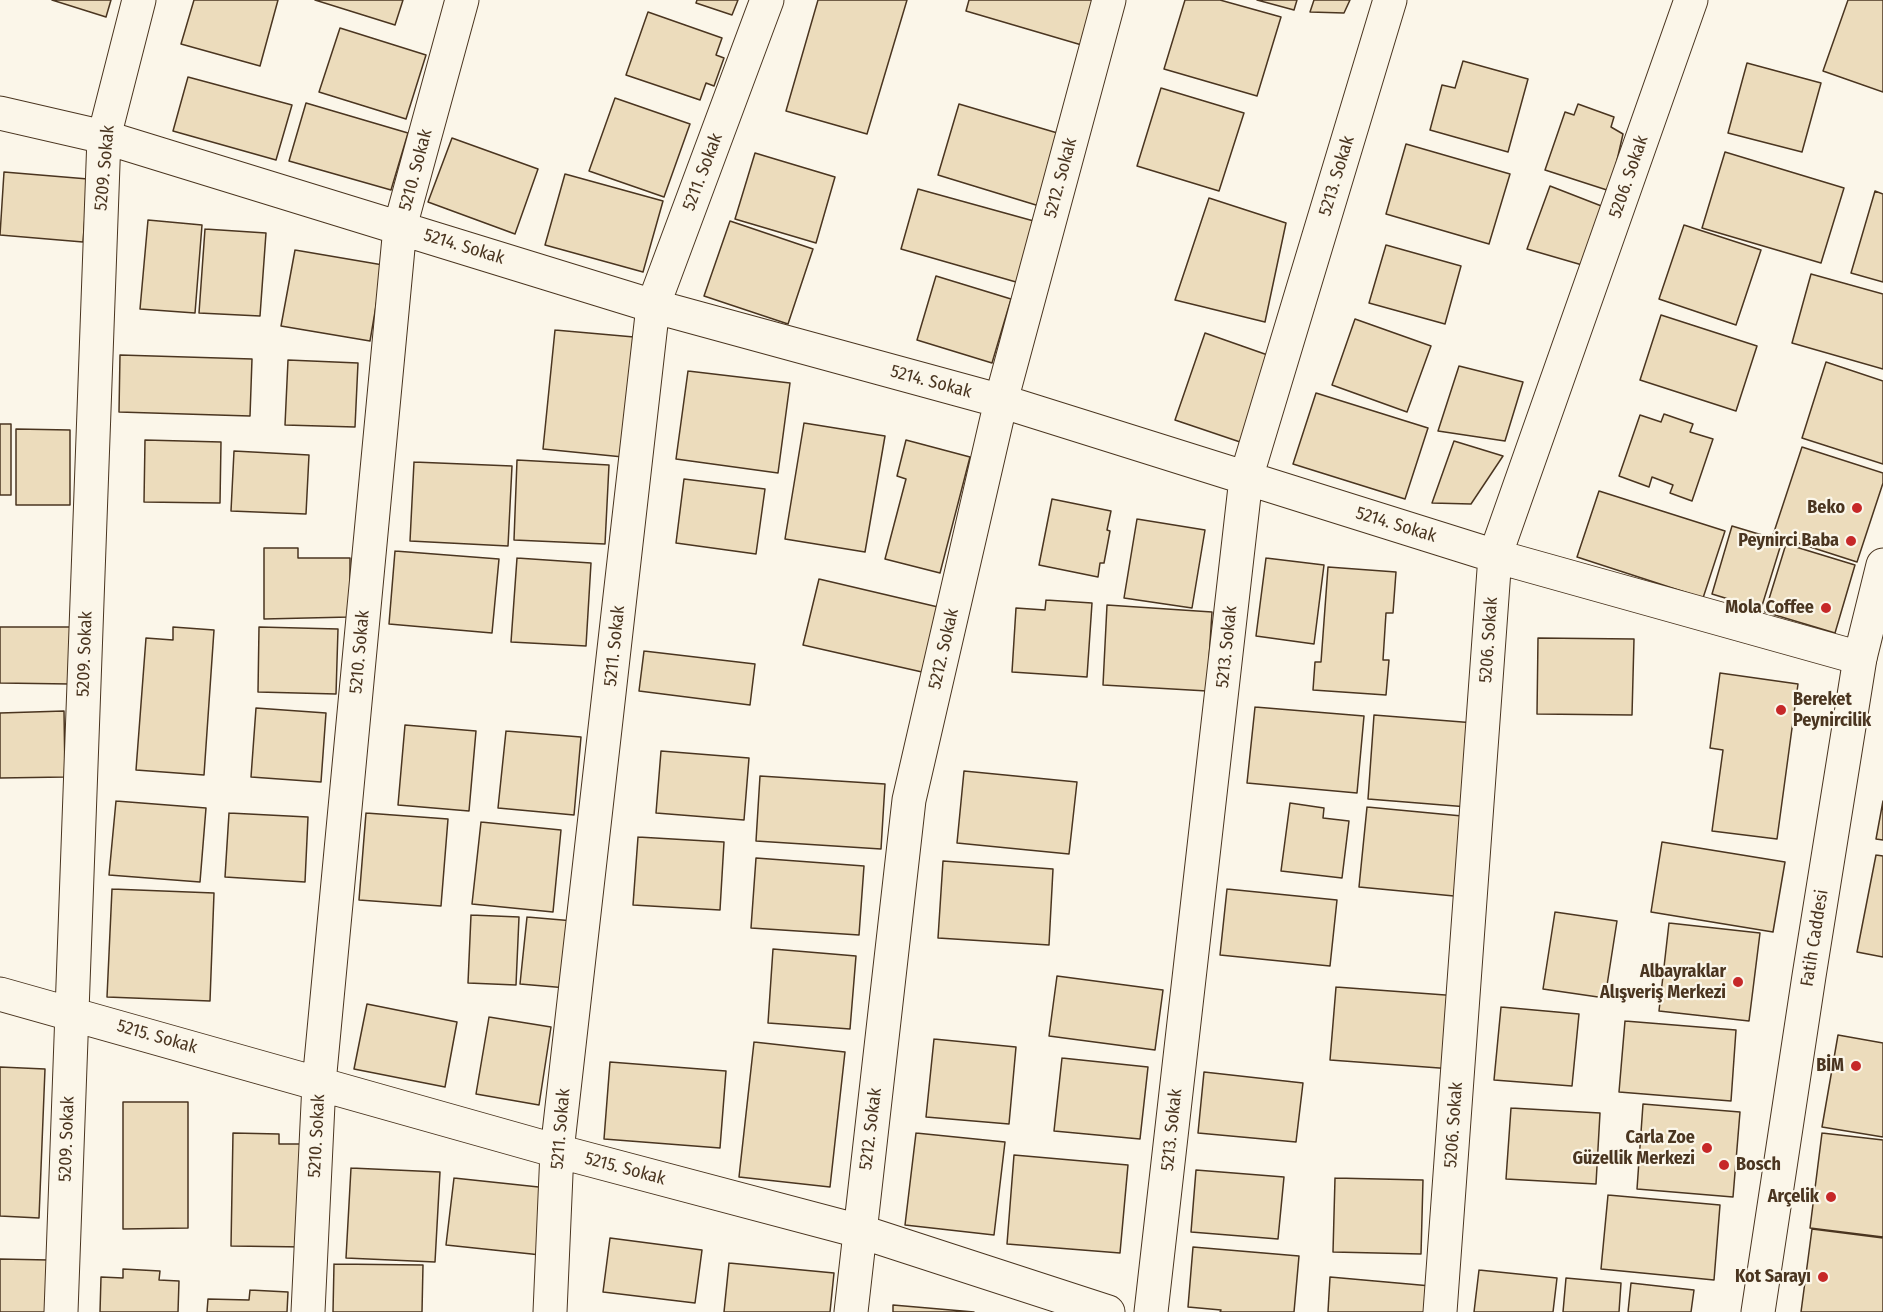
<!DOCTYPE html>
<html>
<head>
<meta charset="utf-8">
<style>
  body { margin:0 }
  canvas { display:block; background:#fbf6e9 }
</style>
</head>
<body>
<canvas width="1883" height="1312"></canvas>
<script>
const c = document.querySelector('canvas').getContext('2d');
c.lineJoin = 'round';
function fillPath(path, color) { c.fillStyle = color; c.fill(path, 'evenodd'); }
const poly = rows => new Path2D(rows.map(r => 'M' + r).join(''));
function stroke(path, color, width, dash) { c.strokeStyle = color; c.lineWidth = width; c.lineCap = dash ? 'butt' : 'round'; c.setLineDash(dash || []); c.stroke(path); }
function label(font, color, halo, rows, align = 'center') {
  c.font = font + ' "Fira Sans Condensed",sans-serif'; c.lineWidth = 4.5; c.setLineDash([]); c.textBaseline = 'middle'; c.strokeStyle = halo; c.fillStyle = color; for (const [text, x, y, turn = 0] of rows) {
    c.save(); c.translate(x, y); c.rotate((+turn || 0) * Math.PI / 180); c.textAlign = isNaN(turn) ? turn : align; if (halo) c.strokeText(text, 0, 0); c.fillText(text, 0, 0); c.restore();
  }
}
const building = poly([
  [52,0,111,0,106,17,52,0],
  [194,0,278,0,260,66,181,44,194,0],
  [315,0,403,0,395,25,315,0],
  [697,0,738,0,732,15,696,3,697,0],
  [818,0,907,0,867,134,786,111,818,0],
  [969,0,1099,0,1085,46,966,11,969,0],
  [1185,0,1220,0,1281,17,1257,96,1164,69,1185,0],
  [1257,0,1297,0,1294,10,1257,0],
  [1314,0,1350,0,1344,13,1310,12,1314,0],
  [1848,0,1883,0,1883,92,1823,71,1848,0],
  [648,12,722,38,716,55,724,58,714,86,706,83,700,100,626,75,648,12],
  [340,28,426,55,406,119,319,92,340,28],
  [1463,61,1528,79,1508,152,1430,130,1442,85,1455,88,1463,61],
  [1747,63,1821,83,1802,152,1728,133,1747,63],
  [188,77,292,105,276,160,173,131,188,77],
  [1161,88,1244,113,1219,191,1137,166,1161,88],
  [615,98,690,124,664,197,589,171,615,98],
  [306,103,408,133,391,190,289,161,306,103],
  [959,104,1071,137,1049,209,938,175,959,104],
  [1578,104,1614,117,1611,127,1623,134,1610,191,1545,170,1565,112,1574,115,1578,104],
  [452,138,538,169,515,234,428,202,452,138],
  [1406,144,1510,174,1489,244,1386,214,1406,144],
  [1725,152,1844,188,1821,263,1702,228,1725,152],
  [755,153,835,177,816,243,735,219,755,153],
  [4,172,88,179,83,242,0,235,4,172],
  [565,174,663,201,643,272,545,245,565,174],
  [1550,186,1604,207,1589,267,1527,249,1550,186],
  [918,189,1041,223,1023,284,901,249,918,189],
  [1875,191,1883,194,1883,282,1851,273,1875,191],
  [1209,198,1286,223,1265,322,1175,300,1209,198],
  [148,220,202,225,195,313,140,309,148,220],
  [730,221,813,249,788,324,704,296,730,221],
  [1684,225,1761,250,1736,325,1659,299,1684,225],
  [205,229,266,233,260,316,199,313,205,229],
  [1386,245,1461,266,1445,324,1369,303,1386,245],
  [295,250,383,265,370,341,281,326,295,250],
  [1811,274,1883,294,1883,369,1792,343,1811,274],
  [936,276,1011,299,992,363,917,340,936,276],
  [1661,315,1757,346,1736,411,1640,380,1661,315],
  [1355,319,1431,346,1407,412,1332,385,1355,319],
  [555,330,634,337,623,457,543,449,555,330],
  [1205,333,1279,359,1249,445,1175,420,1205,333],
  [120,355,252,359,250,416,119,412,120,355],
  [288,360,358,363,355,427,285,425,288,360],
  [1826,362,1883,381,1883,464,1802,438,1826,362],
  [1459,366,1523,382,1505,441,1438,431,1459,366],
  [688,371,790,383,778,473,676,459,688,371],
  [1316,393,1428,428,1405,499,1293,464,1316,393],
  [1664,414,1693,424,1690,432,1713,439,1692,501,1670,493,1673,485,1652,477,1649,487,1619,476,1640,415,1661,422,1664,414],
  [804,423,885,436,865,552,785,539,804,423],
  [0,424,11,424,11,495,0,495,0,424],
  [16,429,70,430,70,505,16,505,16,429],
  [145,440,221,442,220,503,144,502,145,440],
  [906,440,970,457,940,573,885,559,906,479,897,476,906,440],
  [1454,441,1503,456,1471,504,1432,503,1454,441],
  [1802,447,1883,473,1883,483,1857,562,1773,535,1802,447],
  [234,451,309,455,306,514,231,511,234,451],
  [517,460,609,465,605,544,514,540,517,460],
  [414,462,512,466,508,546,410,541,414,462],
  [684,479,765,489,756,554,676,543,684,479],
  [1599,491,1725,531,1703,598,1577,557,1599,491],
  [1052,499,1111,511,1107,530,1110,531,1104,563,1100,563,1098,577,1039,565,1052,499],
  [1137,519,1205,530,1192,608,1124,598,1137,519],
  [1732,526,1782,541,1761,609,1712,594,1732,526],
  [1786,544,1855,565,1835,633,1765,612,1786,544],
  [264,548,298,548,298,558,350,558,350,617,264,619,264,548],
  [395,551,499,559,492,633,389,624,395,551],
  [517,558,591,563,586,646,511,642,517,558],
  [1266,558,1324,565,1314,644,1256,636,1266,558],
  [1328,567,1396,572,1393,613,1386,613,1383,660,1389,660,1386,695,1313,690,1315,662,1321,662,1328,567],
  [819,579,938,607,922,672,803,645,819,579],
  [1046,600,1092,603,1087,677,1012,672,1016,608,1045,610,1046,600],
  [1107,605,1212,612,1207,691,1103,685,1107,605],
  [0,627,71,627,70,684,0,683,0,627],
  [173,627,214,630,204,775,136,770,146,638,173,640,173,627],
  [259,627,338,629,336,694,258,692,259,627],
  [1538,638,1634,639,1632,715,1537,714,1538,638],
  [644,651,755,664,750,705,639,691,644,651],
  [1720,673,1798,684,1777,839,1712,831,1723,750,1710,748,1720,673],
  [1255,707,1364,716,1357,793,1247,783,1255,707],
  [256,708,326,713,321,782,251,777,256,708],
  [64,711,65,777,0,778,0,713,64,711],
  [1374,715,1475,723,1468,807,1368,799,1374,715],
  [405,725,476,731,469,811,398,805,405,725],
  [506,731,581,737,574,815,498,808,506,731],
  [661,751,749,758,744,820,656,813,661,751],
  [964,771,1077,782,1069,854,957,843,964,771],
  [760,776,885,784,881,849,756,841,760,776],
  [116,801,206,808,200,882,109,875,116,801],
  [1883,801,1883,840,1876,839,1883,801],
  [1290,803,1324,808,1323,818,1349,821,1342,878,1281,871,1290,803],
  [1367,807,1462,816,1454,896,1359,887,1367,807],
  [229,813,308,817,305,882,225,877,229,813],
  [366,813,448,819,441,906,359,900,366,813],
  [481,822,561,830,553,912,472,904,481,822],
  [638,837,724,842,720,910,633,905,638,837],
  [1662,842,1785,862,1773,932,1651,912,1662,842],
  [1876,855,1883,856,1883,957,1857,952,1876,855],
  [756,858,864,866,859,935,751,928,756,858],
  [943,861,1053,869,1049,945,938,938,943,861],
  [112,889,214,893,210,1001,107,997,112,889],
  [1227,889,1337,900,1330,966,1220,955,1227,889],
  [1555,912,1617,921,1605,998,1543,989,1555,912],
  [471,915,519,917,516,985,468,983,471,915],
  [527,917,574,921,567,988,520,984,527,917],
  [1669,923,1760,933,1749,1021,1659,1011,1669,923],
  [773,949,856,956,850,1029,768,1023,773,949],
  [1057,976,1163,990,1155,1050,1049,1036,1057,976],
  [1336,987,1459,996,1453,1069,1330,1060,1336,987],
  [367,1004,457,1022,445,1087,354,1069,367,1004],
  [1501,1007,1579,1014,1572,1086,1494,1080,1501,1007],
  [489,1017,551,1027,539,1105,476,1094,489,1017],
  [1625,1021,1736,1030,1731,1101,1619,1092,1625,1021],
  [1838,1035,1883,1043,1883,1137,1822,1127,1838,1035],
  [934,1039,1016,1047,1009,1124,926,1117,934,1039],
  [754,1042,845,1052,830,1187,739,1177,754,1042],
  [1062,1058,1148,1067,1140,1139,1054,1131,1062,1058],
  [610,1062,726,1071,720,1148,604,1139,610,1062],
  [0,1067,45,1069,39,1218,0,1216,0,1067],
  [1204,1072,1303,1083,1296,1142,1198,1133,1204,1072],
  [123,1102,188,1102,188,1228,123,1229,123,1102],
  [1643,1104,1740,1112,1733,1197,1637,1189,1643,1104],
  [1511,1108,1600,1113,1596,1184,1506,1179,1511,1108],
  [233,1133,279,1134,279,1144,308,1144,306,1247,231,1246,233,1133],
  [916,1133,1005,1142,994,1235,905,1225,916,1133],
  [1822,1133,1883,1140,1883,1237,1810,1228,1822,1133],
  [1014,1155,1128,1165,1120,1253,1007,1244,1014,1155],
  [351,1168,440,1172,435,1262,346,1258,351,1168],
  [1196,1170,1284,1177,1278,1239,1191,1232,1196,1170],
  [454,1178,548,1188,541,1255,446,1245,454,1178],
  [1335,1178,1423,1180,1421,1254,1333,1252,1335,1178],
  [1608,1195,1720,1205,1714,1280,1601,1269,1608,1195],
  [1812,1229,1883,1238,1883,1312,1801,1312,1812,1229],
  [610,1238,702,1250,695,1303,603,1292,610,1238],
  [1193,1247,1299,1256,1294,1312,1220,1312,1221,1310,1188,1307,1193,1247],
  [0,1259,49,1260,48,1312,0,1312,0,1259],
  [729,1263,834,1273,830,1312,724,1312,729,1263],
  [334,1264,423,1265,422,1312,333,1312,334,1264],
  [123,1269,160,1271,159,1280,179,1281,178,1312,100,1312,101,1277,123,1278,123,1269],
  [1479,1270,1557,1278,1553,1312,1474,1312,1479,1270],
  [1330,1277,1431,1286,1429,1312,1328,1312,1330,1277],
  [1566,1278,1621,1283,1619,1312,1563,1312,1566,1278],
  [1631,1283,1694,1290,1691,1312,1628,1312,1631,1283],
  [250,1290,288,1292,287,1312,207,1312,208,1299,249,1300,250,1290],
  [893,1305,974,1312,893,1312,893,1305]
]);
const minor = poly([
  [0,113,104,137,653,306,1001,401,1495,556,1860,658],
  [0,994,557,1151,859,1231,1108,1312],
  [61,1312,104,137,139,0],
  [308,1312,319,1083,400,227,462,0],
  [550,1312,557,1151,653,306,767,0],
  [851,1312,909,800,1001,401,1109,0],
  [1151,1312,1246,478,1390,0],
  [1440,1312,1495,556,1691,0]
]);
const tertiary = poly([
  [1758,1312,1809,976,1860,658,1883,565]
]);
const markers = [
  [1857,508,6,"#c62828"],
  [1851,541,6,"#c62828"],
  [1826,608,6,"#c62828"],
  [1781,710,6,"#c62828"],
  [1738,982,6,"#c62828"],
  [1856,1066,6,"#c62828"],
  [1707,1148,6,"#c62828"],
  [1724,1165,6,"#c62828"],
  [1831,1197,6,"#c62828"],
  [1823,1277,6,"#c62828"]
];
const streetNames = [
  ["5209. Sokak",105,168,-85],
  ["5210. Sokak",416,170,-75],
  ["5211. Sokak",703,172,-69],
  ["5213. Sokak",1337,176,-73],
  ["5206. Sokak",1629,177,-71],
  ["5212. Sokak",1061,178,-75],
  ["5214. Sokak",464,247,17],
  ["5214. Sokak",931,382,15],
  ["5214. Sokak",1396,525,17],
  ["5206. Sokak",1489,640,-86],
  ["5211. Sokak",615,646,-84],
  ["5213. Sokak",1227,647,-84],
  ["5212. Sokak",944,649,-77],
  ["5210. Sokak",360,652,-85],
  ["5209. Sokak",85,654,-88],
  ["Fatih Caddesi",1815,938,-81],
  ["5215. Sokak",157,1037,16],
  ["5206. Sokak",1454,1125,-86],
  ["5211. Sokak",561,1129,-85],
  ["5212. Sokak",871,1129,-83],
  ["5213. Sokak",1172,1130,-84],
  ["5210. Sokak",317,1136,-87],
  ["5209. Sokak",67,1139,-88],
  ["5215. Sokak",625,1169,15]
];
const poiNames = [
  ["Beko",1845,508],
  ["Peynirci Baba",1839,541],
  ["Mola Coffee",1814,608],
  ["Bereket",1793,700,"left"],
  ["Peynircilik",1793,721,"left"],
  ["Albayraklar",1726,972],
  ["Alışveriş Merkezi",1726,993],
  ["BİM",1844,1066],
  ["Carla Zoe",1695,1138],
  ["Güzellik Merkezi",1695,1159],
  ["Bosch",1736,1165,"left"],
  ["Arçelik",1819,1197],
  ["Kot Sarayı",1811,1277]
];
fillPath(building, '#ecdcbc');
stroke(building, '#4a3520', 1.5);
stroke(minor, '#4a3520', 35);
stroke(tertiary, '#4a3520', 35);
stroke(minor, '#fbf6e9', 33);
stroke(tertiary, '#fbf6e9', 33);
for (const [x, y, r, color] of markers) { const dot = new Path2D(); dot.arc(x, y, r, 0, 2 * Math.PI); c.fillStyle = color; c.fill(dot); stroke(dot, '#fbf6e9', 2); }
label('18px', '#4a3520', '#fbf6e9', streetNames);
label('bold 18px', '#4a3520', '#fbf6e9', poiNames, 'right');
</script>
</body>
</html>
